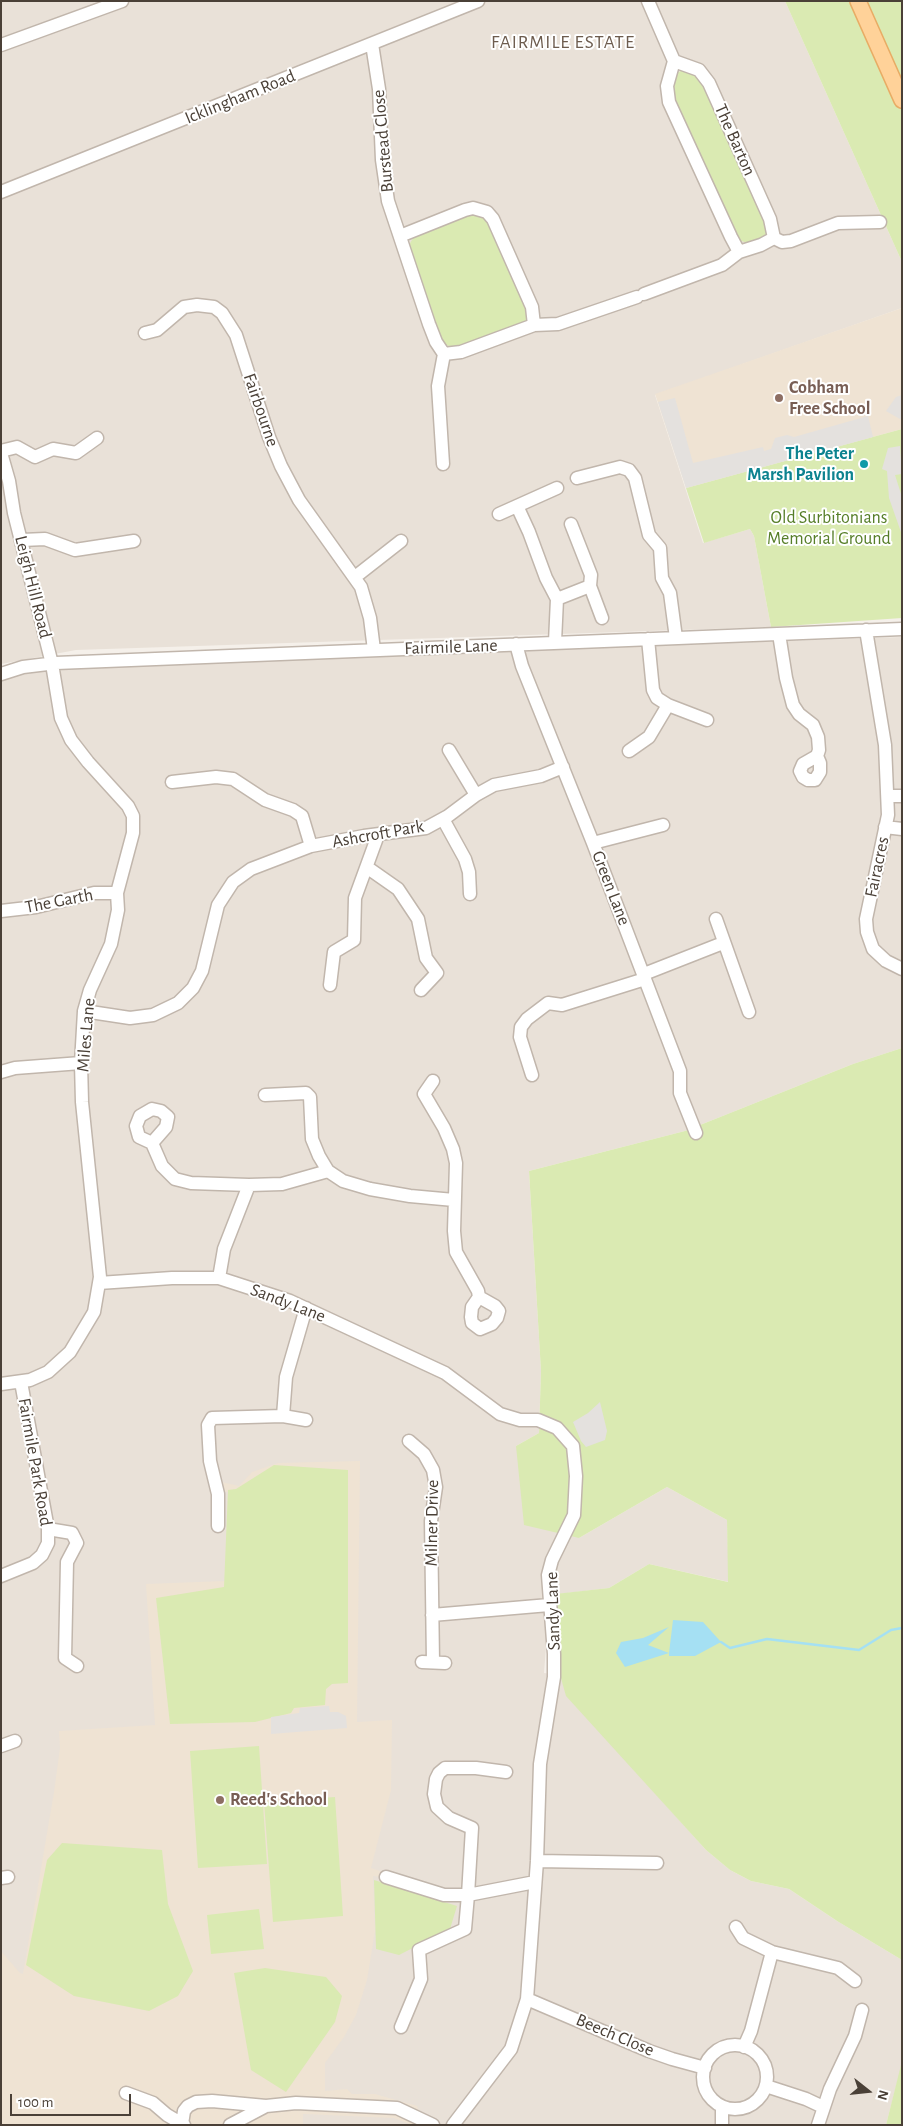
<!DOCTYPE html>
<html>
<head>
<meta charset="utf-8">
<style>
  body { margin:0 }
  #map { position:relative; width:903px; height:2126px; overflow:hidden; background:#f5f0ea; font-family:"Alegreya Sans",sans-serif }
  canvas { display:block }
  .frame { position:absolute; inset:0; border:2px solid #4a4037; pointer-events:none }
  .north { position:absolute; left:843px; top:2066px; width:50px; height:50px; -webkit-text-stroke:4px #fff; paint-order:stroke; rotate:106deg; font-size:14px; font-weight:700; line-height:20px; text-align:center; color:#4a4037 }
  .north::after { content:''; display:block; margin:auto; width:18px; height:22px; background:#4a4037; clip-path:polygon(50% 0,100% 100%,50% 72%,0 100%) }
  .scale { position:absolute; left:10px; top:2094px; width:121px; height:22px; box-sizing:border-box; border:2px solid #4a4037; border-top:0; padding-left:6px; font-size:15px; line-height:18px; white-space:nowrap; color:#4a4037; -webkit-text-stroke:4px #fff; paint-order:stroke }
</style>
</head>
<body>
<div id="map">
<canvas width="903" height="2126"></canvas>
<div class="frame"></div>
<div class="north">N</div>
<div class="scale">100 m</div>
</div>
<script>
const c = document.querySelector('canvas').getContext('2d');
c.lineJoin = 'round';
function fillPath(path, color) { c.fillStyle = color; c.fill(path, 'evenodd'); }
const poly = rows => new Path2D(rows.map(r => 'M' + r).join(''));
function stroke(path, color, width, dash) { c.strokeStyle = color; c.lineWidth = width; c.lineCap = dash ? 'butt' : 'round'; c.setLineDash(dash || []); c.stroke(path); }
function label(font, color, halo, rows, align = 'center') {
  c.font = font + ' "Alegreya Sans",sans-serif'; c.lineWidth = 4; c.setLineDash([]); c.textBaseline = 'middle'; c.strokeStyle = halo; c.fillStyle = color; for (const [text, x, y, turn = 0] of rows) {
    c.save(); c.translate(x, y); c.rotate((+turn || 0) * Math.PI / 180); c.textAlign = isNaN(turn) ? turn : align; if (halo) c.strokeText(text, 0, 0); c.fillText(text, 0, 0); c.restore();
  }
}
const residential = poly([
  [1,1,785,1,902,262,902,308,655,395,703,543,750,529,754,536,771,627,76,650,1,664],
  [902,637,902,1048,853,1064,685,1131,529,1171,541,1371,539,1433,516,1446,579,1538,667,1487,727,1520,729,1582,649,1564,609,1588,543,1596,547,1634,544,1673,560,1675,567,1694,706,1850,730,1870,751,1881,789,1889,837,1921,902,1960,902,2064,886,2125,1,2125,1,680,28,671,419,654]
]);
const education = poly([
  [902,308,902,429,686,488,655,394],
  [360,1461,357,1722,392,1720,391,1790,371,1868,386,1873,387,1878,373,1876,375,1931,367,1980,356,2015,344,2037,325,2063,325,2091,347,2089,352,2094,375,2094,417,2106,419,2111,437,2120,435,2125,412,2125,394,2118,303,2114,303,2125,1,2125,1,1951,20,1973,23,1974,54,1792,60,1748,59,1731,155,1725,146,1584,225,1581,228,1492,223,1492,221,1482,239,1486,252,1472,278,1463]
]);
const green = poly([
  [785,1,902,1,902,262],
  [685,69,698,73,768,220,768,231,764,237,750,244,739,240,670,95,675,74],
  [466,212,485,216,527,303,528,317,525,324,464,349,452,348,442,342,409,245,415,235],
  [902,429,902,618,771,627,754,536,750,529,704,543,686,488],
  [902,1048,902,1960,837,1921,789,1889,751,1881,730,1870,706,1850,566,1696,560,1675,555,1594,609,1588,649,1564,728,1582,727,1520,667,1487,579,1538,524,1525,516,1446,539,1433,541,1371,529,1171,685,1131,853,1064],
  [274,1465,348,1470,348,1683,332,1684,326,1689,325,1705,294,1708,291,1713,255,1722,170,1724,156,1598,224,1587,228,1490,236,1489],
  [259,1746,267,1864,198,1868,190,1751],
  [335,1797,343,1916,273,1922,264,1802],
  [62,1843,162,1850,168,1904,193,1971,178,1996,149,2011,74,1996,26,1965,47,1860],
  [374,1880,457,1906,450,1929,399,1955,376,1949],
  [259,1909,264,1949,211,1954,207,1915],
  [265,1968,326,1977,342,1996,335,2022,286,2092,251,2070,234,1973],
  [902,2064,902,2125,886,2125,901,2065]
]);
const parking = poly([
  [902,395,902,419,900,419,886,411,896,397],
  [675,398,693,463,763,447,764,451,771,449,775,438,787,435,794,437,868,416,873,437,686,488,658,402],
  [900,446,902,474,895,475,902,497,902,535,889,498,887,471,882,469,888,448],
  [600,1402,607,1431,605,1440,586,1447,581,1441,573,1422,588,1413],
  [329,1706,330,1712,338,1712,346,1716,347,1728,271,1734,271,1717,299,1713,300,1708]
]);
const water = poly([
  [673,1620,703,1622,721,1642,695,1656,669,1656,669,1653,625,1667,616,1653,621,1642,643,1638,669,1627,648,1645,669,1653]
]);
const stream = poly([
  [721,1642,730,1648,767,1639,859,1650,891,1630,902,1628]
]);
const minor = poly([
  [648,1,674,61,667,86,669,102,731,237,739,252,761,245,774,238,770,219,709,83,699,70,674,61],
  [372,44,379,89,382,160,388,201,429,324,436,342,444,354,438,386,443,464],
  [1,45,122,1],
  [1,192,478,1],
  [400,236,465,210,473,208,487,212,493,219,532,307,534,325,558,324,637,297],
  [774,238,782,242,791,241,838,223,880,222],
  [644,294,722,265,739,252],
  [145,333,157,330,184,307,197,305,214,307,222,313,236,335,269,437,281,466,299,500,361,587,370,618,374,650],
  [444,354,461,352,534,325],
  [1,451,17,447,35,457,53,449,76,453,97,438],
  [1,453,9,481,14,513,52,664,61,718,71,740,88,762,128,806,133,816,133,833,117,893,118,910,111,944,90,990,84,1011,81,1063,82,1102,100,1277,94,1312,70,1352,48,1372,30,1380,1,1384],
  [577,478,620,467,629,470,635,478,649,535,660,548,662,578,670,593,676,638],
  [517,506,529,532,546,578,557,599,555,642],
  [499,514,557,488],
  [571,524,591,575,590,586],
  [22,540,45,539,75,550,134,541],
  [355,577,401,541],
  [557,599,590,586,602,618],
  [866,630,885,745,888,815,866,919,867,932,873,949,886,961,902,969],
  [779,634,786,678,793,705,799,714,813,725,818,737,819,750,817,756,820,763,820,772,815,780,808,780,803,777,800,771,803,764,817,756],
  [648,639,653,690,657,698,668,705,707,720],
  [516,644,522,666,593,843,680,1071,680,1093,696,1133],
  [1,674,23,667,56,663,902,629],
  [449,750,476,795],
  [629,751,649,737,668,705],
  [172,782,216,777,233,779,265,800,293,810,302,816,311,846],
  [888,796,902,796],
  [443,819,465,859,469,872,470,894],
  [885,827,902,829],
  [593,843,663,825],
  [368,868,398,889,418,919,426,958,437,973,421,990],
  [1,911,36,907,94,893,117,893],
  [716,919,749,1012],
  [644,974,723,943],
  [330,985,334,952,354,940,355,898,378,835],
  [84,1011,130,1018,153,1015,178,1003,193,988,202,971,218,905,233,882,251,869,311,846,364,836,426,828,448,816,476,795,494,785,541,776,563,767],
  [1,1072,15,1068,81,1063],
  [532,1075,520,1037,521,1027,527,1019,548,1003,562,1005,645,979],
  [433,1081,424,1094,444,1128,453,1149,456,1163,454,1231,456,1252,478,1291,479,1297,495,1306,499,1311,497,1318,492,1324,480,1329,472,1323,471,1317,472,1307,479,1297],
  [265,1095,306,1093,310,1097,312,1139,319,1156,328,1171],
  [152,1143,166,1127,168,1117,161,1111,152,1109,140,1116,136,1126,139,1137,152,1143,162,1166,175,1179,191,1183,249,1185],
  [219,1278,224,1249,249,1185,282,1184,328,1171,343,1181,370,1189,410,1196,454,1200],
  [99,1283,172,1278,219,1278,290,1301,445,1373,500,1414,520,1420,538,1420,557,1428,573,1446,576,1476,574,1515,552,1560,548,1575,554,1654,554,1677,540,1764,537,1861,527,1999,511,2049,453,2125],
  [283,1416,286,1377,306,1308],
  [409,1441,424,1454,433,1470,436,1487,431,1521,433,1662],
  [218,1526,218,1494,210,1461,208,1425,212,1418,283,1416,306,1420],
  [48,1529,72,1533,77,1543,67,1562,65,1658,77,1666],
  [1,1576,33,1563,42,1555,48,1543,48,1529,21,1382],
  [432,1615,549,1605],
  [422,1662,445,1663],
  [1,1746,15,1741],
  [537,1861,657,1863],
  [386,1877,444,1895,468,1895,472,1828,449,1818,437,1807,434,1794,436,1779,439,1773,445,1768,476,1768,506,1772],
  [1,1878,8,1877],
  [736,1927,743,1938,772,1952,838,1968,855,1981],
  [527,1999,649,2051,672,2059,705,2068],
  [401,2027,421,1979,419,1950,465,1929,468,1895,535,1882],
  '703 2077a32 32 0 1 1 64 0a32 32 0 1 1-64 0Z',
  [744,2047,751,2031,772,1952],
  [766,2086,806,2099,823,2107],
  [126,2093,153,2103,167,2115,184,2125],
  [182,2124,184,2111,188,2106,196,2102,212,2101,266,2106,296,2103,397,2108,433,2125],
  [230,2125,266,2106],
  [722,2125,722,2107],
  [818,2125,830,2089,855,2036,862,2010]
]);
const major = poly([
  [858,1,902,100]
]);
const markers = [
  [779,398,5,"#8d6e63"],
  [864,464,5,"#0f9aa8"],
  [220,1800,5,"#8d6e63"]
];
const streetNames = [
  ["Icklingham Road",240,97,-22],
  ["The Barton",735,140,66],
  ["Burstead Close",383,141,-95],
  ["Fairbourne",261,410,71],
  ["Leigh Hill Road",33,587,76],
  ["Fairmile Lane",451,647,-2],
  ["Ashcroft Park",378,834,-10],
  ["Fairacres",877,867,-78],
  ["Green Lane",611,888,69],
  ["The Garth",59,901,-11],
  ["Miles Lane",86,1035,-85],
  ["Sandy Lane",288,1303,21],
  ["Fairmile Park Road",35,1462,80],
  ["Milner Drive",432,1523,-89],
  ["Sandy Lane",553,1611,-92],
  ["Beech Close",615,2035,23]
];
const educationNames = [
  ["Cobham",789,388],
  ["Free School",789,409],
  ["Reed's School",230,1800]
];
const cultureNames = [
  ["The Peter",854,454],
  ["Marsh Pavilion",854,475]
];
const parkNames = [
  ["Old Surbitonians",829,518],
  ["Memorial Ground",829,539]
];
const neighbourhoodNames = [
  ["FAIRMILE ESTATE",563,42]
];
fillPath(residential, '#e9e1d8');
fillPath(education, '#efe3d3');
fillPath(green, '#daeab2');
fillPath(parking, '#e4e1de');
fillPath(water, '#a5e0f3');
stroke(stream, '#a5e0f3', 2.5);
stroke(minor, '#c1b6ac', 15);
stroke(major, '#e8ac65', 18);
stroke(minor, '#fff', 12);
stroke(major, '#ffd299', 15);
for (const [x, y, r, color] of markers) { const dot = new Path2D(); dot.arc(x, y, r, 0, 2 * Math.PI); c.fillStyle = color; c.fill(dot); stroke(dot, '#fff', 2); }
label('18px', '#4a4037', '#fff', streetNames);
label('bold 18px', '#785e54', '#fff', educationNames, 'left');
label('bold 18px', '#0d838f', '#fff', cultureNames, 'right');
label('18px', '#567e28', '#fff', parkNames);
c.letterSpacing = '1px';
label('19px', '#6d5c4e', '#fff', neighbourhoodNames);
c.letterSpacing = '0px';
</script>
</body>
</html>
